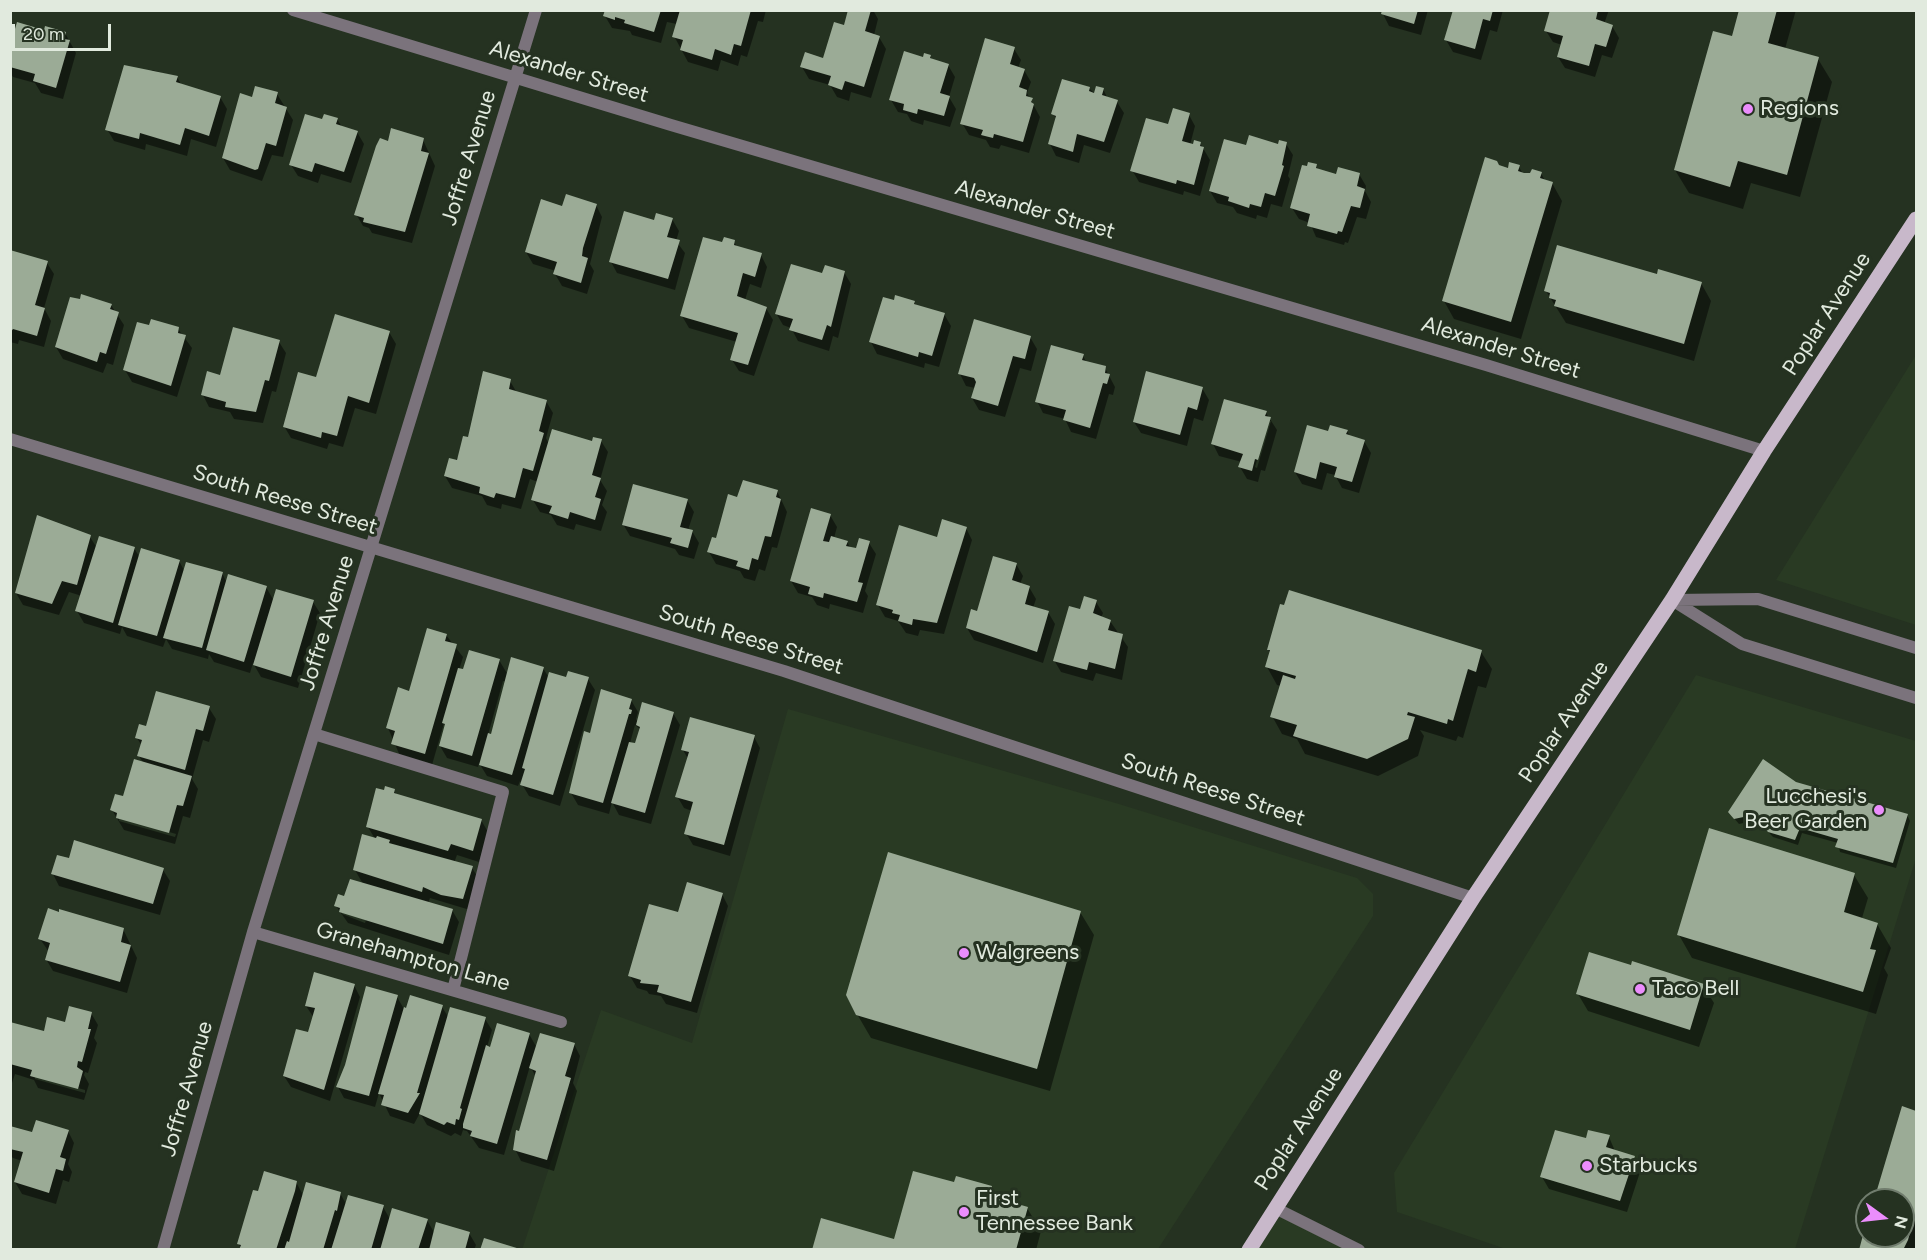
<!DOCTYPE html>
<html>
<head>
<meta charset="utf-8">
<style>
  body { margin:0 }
  #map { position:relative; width:1927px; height:1260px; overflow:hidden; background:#253221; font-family:Figtree,sans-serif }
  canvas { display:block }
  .frame { position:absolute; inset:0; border:12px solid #e1eade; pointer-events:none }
  .north { position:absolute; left:1855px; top:1188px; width:60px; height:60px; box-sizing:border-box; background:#253221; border:2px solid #707c6d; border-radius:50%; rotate:105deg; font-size:16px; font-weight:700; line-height:24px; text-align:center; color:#e1eade }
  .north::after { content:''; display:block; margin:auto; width:21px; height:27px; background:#eb8dfc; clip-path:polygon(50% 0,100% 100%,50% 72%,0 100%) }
  .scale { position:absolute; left:12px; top:24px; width:99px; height:27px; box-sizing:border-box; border:3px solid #e1eade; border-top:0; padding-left:8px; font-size:18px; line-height:21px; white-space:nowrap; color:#e1eade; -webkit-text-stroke:4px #253221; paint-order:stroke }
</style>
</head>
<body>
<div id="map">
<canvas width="1927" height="1260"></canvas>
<div class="frame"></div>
<div class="north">N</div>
<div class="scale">20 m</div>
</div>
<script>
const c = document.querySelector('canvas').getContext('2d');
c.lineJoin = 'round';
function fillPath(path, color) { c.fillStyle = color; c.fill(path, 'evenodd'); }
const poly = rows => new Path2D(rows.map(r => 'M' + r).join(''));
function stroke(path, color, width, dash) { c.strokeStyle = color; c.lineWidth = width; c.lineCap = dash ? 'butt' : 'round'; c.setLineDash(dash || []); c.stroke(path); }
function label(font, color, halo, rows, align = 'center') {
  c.font = font + ' Figtree,sans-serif'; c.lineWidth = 6; c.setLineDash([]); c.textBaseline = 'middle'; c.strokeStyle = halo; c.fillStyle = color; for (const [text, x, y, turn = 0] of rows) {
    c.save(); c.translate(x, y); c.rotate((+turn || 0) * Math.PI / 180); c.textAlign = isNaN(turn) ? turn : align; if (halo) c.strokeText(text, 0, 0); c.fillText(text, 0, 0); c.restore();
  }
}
const built = poly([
  [1916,355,1916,625,1776,580],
  [1696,675,1916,741,1916,858,1795,1249,1506,1249,1397,1212,1394,1173],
  [788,709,1119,804,1357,878,1373,894,1373,916,1158,1249,522,1250,601,1010,692,1043],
  [1275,1208,1359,1250,1249,1250]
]);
const shadow = poly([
  [607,10,766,10,763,22,758,21,747,57,741,55,738,66,721,60,718,71,688,62,674,36,677,24,667,22,661,43,632,35,630,31,612,28,605,16],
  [850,10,873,10,878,19,874,35,879,37,886,49,871,98,851,92,849,101,837,97,830,85,809,79,802,67,824,60,845,27],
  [1383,10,1428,10,1421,35,1389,26,1383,14],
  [1455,10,1503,10,1497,32,1490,30,1481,60,1453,52,1446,40],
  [1552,10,1609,10,1604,24,1612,26,1619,38,1612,58,1602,55,1595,77,1565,68,1558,57,1562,45,1553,42,1546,31],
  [1741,10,1796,10,1785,49,1818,59,1832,82,1800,197,1751,183,1743,209,1689,193,1675,170,1733,38],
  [45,32,65,33,76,53,63,99,41,93,35,83,13,77,10,72,10,51],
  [1014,49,1021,60,1018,68,1024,70,1031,82,1027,93,1040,117,1029,153,1001,145,999,149,990,147,986,140,969,135,962,123],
  [930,56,933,61,948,65,955,77,949,97,956,109,950,127,924,120,923,125,911,121,907,114,898,112,891,100,924,59],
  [152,70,177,77,182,86,220,97,227,109,216,147,191,139,187,156,146,144,145,150,114,141,107,129],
  [1089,88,1095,94,1103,89,1108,99,1117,102,1124,113,1110,153,1084,145,1079,163,1056,156,1050,144,1057,120,1053,114],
  [277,94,293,120,283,157,272,155,262,181,230,170,223,158,253,99],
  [1189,115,1195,126,1190,145,1200,143,1210,160,1200,196,1184,191,1183,195,1139,182,1132,170,1169,126],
  [337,119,342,127,357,132,364,144,351,183,321,174,318,183,298,176,291,165,323,121],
  [423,140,435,166,412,243,372,233,369,228,363,226,356,214,389,143],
  [1286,144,1293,155,1288,176,1290,179,1282,207,1271,204,1267,218,1257,215,1256,219,1237,213,1233,207,1217,203,1210,191,1247,147],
  [1316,166,1319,171,1337,176,1359,174,1366,186,1365,191,1371,202,1366,219,1357,217,1348,243,1345,242,1344,245,1316,237,1310,223,1299,219,1292,208],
  [1499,167,1509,170,1519,167,1523,174,1541,173,1545,181,1552,183,1562,201,1521,339,1454,319,1444,301],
  [596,205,602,217,590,264,594,271,587,294,562,286,555,274,556,271,533,264,526,252,563,208],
  [672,219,679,231,676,241,685,253,675,290,617,273,611,262,655,222],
  [734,242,738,248,761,255,767,267,761,288,750,284,745,300,766,308,773,320,754,376,739,371,732,360,737,342,689,328,682,316,723,244],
  [10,252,47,263,54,274,44,308,51,321,44,347,19,340,18,344,10,342],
  [844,272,851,284,838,338,833,336,829,351,798,341,791,328,783,325,776,313,823,275],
  [1658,276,1701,283,1711,301,1694,361,1566,323,1546,291],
  [894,301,914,302,917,307,944,314,951,326,939,367,925,363,924,368,877,354,871,342],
  [111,305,124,325,113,365,107,363,103,373,63,359,56,347],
  [178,329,192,348,177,397,132,382,125,370],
  [389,332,396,344,376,414,355,408,343,447,329,443,327,449,291,438,284,426,317,379],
  [1030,337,1037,349,1031,371,1020,368,1005,417,979,410,972,398,975,388,966,386,960,374],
  [279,342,286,353,276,392,272,391,263,423,234,419,230,412,209,407,203,395,221,376],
  [1083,356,1087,363,1105,368,1115,387,1113,395,1109,394,1096,439,1071,432,1065,419,1043,413,1037,401],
  [510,381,517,393,546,401,553,413,546,438,549,444,601,441,608,452,600,480,607,491,602,505,607,512,601,531,576,524,574,530,557,525,551,515,540,512,533,500,538,482,530,479,521,509,502,504,501,509,487,505,482,496,452,488,445,476],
  [1202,388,1209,400,1203,421,1194,418,1187,446,1141,433,1134,422],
  [1266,413,1277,430,1265,471,1261,470,1258,482,1247,479,1240,467,1242,462,1219,456,1213,444],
  [1268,421,1271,421,1257,468,1255,467],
  [1347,431,1351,438,1364,441,1371,453,1359,493,1342,488,1335,475,1327,473,1322,490,1302,484,1295,472,1329,432],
  [777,491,787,512,777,548,772,547,765,571,759,569,755,581,744,578,740,571,716,564,709,552,738,499],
  [687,500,694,512,688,530,692,531,699,543,694,559,679,555,675,549,630,536,623,524],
  [830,515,837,527,834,538,847,542,851,549,857,550,869,543,876,554,865,591,868,596,863,613,830,604,829,609,817,605,812,597,798,593,791,581],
  [966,528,972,540,944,634,920,630,918,636,906,633,898,621,885,617,878,605,938,539],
  [90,537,97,548,134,548,140,558,179,561,185,572,222,573,227,583,266,587,274,601,313,602,320,613,298,688,261,677,253,663,250,673,214,662,209,654,208,659,172,649,166,639,163,647,127,636,122,627,120,634,84,623,77,611,82,596,69,592,59,615,23,605,16,593],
  [1016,564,1023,576,1020,584,1029,587,1036,599,1033,608,1048,612,1055,624,1043,663,974,640,967,628],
  [1096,602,1103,613,1101,618,1110,621,1128,647,1122,680,1096,673,1093,681,1061,672,1054,660],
  [446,635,463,657,459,670,464,671,499,660,508,675,543,668,549,678,588,679,595,690,560,806,529,796,520,781,518,786,487,776,479,763,478,767,447,758,440,746,446,727,444,723,432,765,400,756,388,728],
  [503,681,506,682,492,736,488,735],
  [1268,649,1481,652,1492,669,1486,688,1478,686,1463,738,1458,736,1456,741,1420,730,1424,736,1418,756,1378,776,1305,754,1297,739,1282,734,1272,716,1281,686,1277,685,1267,667,1270,653],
  [631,700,638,712,636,719,638,723,673,713,680,725,651,824,619,815,612,802,609,814,578,805,571,793,591,735],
  [635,725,641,730,636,745,630,743],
  [209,708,216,719,209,742,203,740,192,779,198,789,190,818,183,816,175,844,124,830,112,810,124,798,144,764,139,756,142,746,137,738,147,728],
  [119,817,176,834,175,837,119,821],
  [754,737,760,748,730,856,693,845,686,833,692,811,684,808,677,796,688,759,683,750],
  [1795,783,1907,815,1910,821,1896,868,1840,852,1838,843,1802,833,1798,845,1773,837,1757,820,1739,824,1733,817],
  [394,791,397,795,481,820,488,832,479,862,457,855,454,863,472,868,479,879,470,910,430,898,428,903,452,910,459,922,449,955,348,923,336,906,363,884,355,870,375,839,368,827,385,792],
  [342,911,366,920,365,923,342,914],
  [163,870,170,881,160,915,59,886,53,874],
  [1854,875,1868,898,1862,918,1877,924,1891,948,1884,968,1888,975,1876,1014,1692,958,1679,935],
  [722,894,728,906,697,1013,666,1004,661,996,649,994,647,991,637,988,630,976,679,914],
  [1080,912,1094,935,1050,1091,871,1038,857,1014],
  [123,929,137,958,127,993,53,971,46,959,49,952,40,939],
  [354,985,360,997,330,1101,291,1087,284,1076,309,1034,314,1018,306,1006],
  [1703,985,1714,1003,1699,1047,1588,1011,1578,994],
  [397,997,404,1009,442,1007,449,1018,485,1019,492,1030,487,1047,491,1049,529,1034,537,1048,574,1044,580,1056,573,1083,577,1091,554,1171,521,1161,515,1149,536,1077,530,1066,504,1155,479,1148,467,1131,463,1130,461,1136,455,1133,451,1136,427,1125,420,1113,414,1124,390,1116,379,1093,375,1107,344,1098,338,1087],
  [91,1013,98,1025,94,1038,97,1043,88,1073,85,1072,84,1075,89,1084,84,1100,38,1088,34,1080,15,1074,10,1089,10,1024,45,1033],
  [35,1076,85,1090,85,1093,35,1079],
  [1903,1108,1916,1112,1916,1250,1860,1250,1867,1227,1867,1236,1903,1236,1903,1200,1875,1200],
  [10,1131,33,1134,68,1131,74,1143,68,1164,72,1172,69,1182,63,1180,56,1204,22,1194,15,1182,22,1161,13,1158,10,1155],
  [1609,1137,1615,1151,1634,1157,1641,1169,1627,1212,1549,1189,1542,1177,1587,1140],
  [296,1182,303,1195,340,1193,346,1204,383,1207,390,1219,427,1220,435,1234,469,1233,476,1245,474,1250,241,1250,239,1244,259,1193],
  [955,1184,991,1187,999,1200,1027,1208,1041,1231,1036,1250,813,1250,895,1240]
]);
const building = poly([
  [605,10,661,10,654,32,624,23,625,20,615,17,615,20,603,16],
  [680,10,751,10,741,46,734,44,731,55,715,49,712,60,680,50,683,40,672,37],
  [848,10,871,10,865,31,880,36,864,87,845,81,842,90,828,85,831,76,800,67,805,52,823,58,834,22,844,25],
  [1382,10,1418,10,1414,24,1381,14],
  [1453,10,1493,10,1490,21,1483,19,1475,49,1444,40],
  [1550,10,1598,10,1596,19,1613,25,1606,47,1595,44,1589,66,1557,57,1563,36,1544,31],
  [1739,10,1777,10,1768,43,1819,57,1787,175,1738,161,1730,187,1674,170,1713,31,1732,36],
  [17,22,44,30,45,26,66,32,64,39,70,40,56,88,33,81,35,74,10,67,10,46],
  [985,38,1015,47,1010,64,1025,69,1019,87,1027,90,1026,96,1033,98,1031,102,1034,104,1023,142,994,134,993,138,981,135,983,130,960,124],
  [904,51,923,57,924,53,931,55,930,58,949,64,940,93,950,96,944,116,918,109,917,114,903,110,904,104,889,100],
  [124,65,178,76,176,82,221,96,209,136,185,128,180,145,140,133,139,139,105,130],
  [1062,79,1090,87,1089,91,1094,93,1096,86,1104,88,1102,95,1118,100,1104,142,1077,134,1073,152,1048,144,1056,116,1051,114],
  [255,86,278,92,275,103,287,107,276,146,266,143,258,169,255,170,222,158,240,93,252,97],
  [1173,108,1190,113,1182,141,1193,144,1194,140,1201,142,1200,146,1204,147,1194,185,1177,180,1176,184,1130,171,1146,118,1168,124],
  [305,114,322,119,324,114,338,118,336,124,358,131,344,172,315,163,312,172,289,165],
  [391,128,424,138,421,151,429,153,405,232,363,222,364,218,354,215,376,146,380,138,388,141],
  [1249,135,1278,144,1279,140,1287,142,1282,165,1284,166,1275,196,1265,193,1261,207,1250,204,1249,208,1228,201,1229,197,1209,191,1224,139,1246,145],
  [1485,157,1497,161,1499,165,1508,168,1509,162,1520,165,1518,171,1524,173,1530,173,1532,169,1542,172,1540,178,1553,182,1511,322,1442,301],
  [1308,162,1317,164,1316,168,1336,174,1338,167,1360,173,1357,186,1365,189,1360,208,1351,206,1342,232,1338,231,1337,234,1307,226,1310,214,1290,208,1302,165,1307,166],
  [566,194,597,204,583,248,582,256,588,258,581,283,553,274,557,262,525,252,541,199,562,206],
  [624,211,654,220,656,213,673,218,667,237,680,240,668,279,609,262],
  [703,237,722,242,724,237,735,240,734,245,762,253,755,277,743,273,737,296,767,307,748,365,730,360,738,333,680,316],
  [1557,245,1657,274,1658,269,1702,282,1684,344,1554,306,1556,300,1549,298,1550,293,1544,291],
  [10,250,48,261,35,305,45,308,37,336,13,329,10,333],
  [791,264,822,273,825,265,845,271,831,327,827,325,822,340,789,330,793,319,775,314],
  [81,294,112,304,110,309,119,312,106,354,100,352,97,362,55,347,70,297,80,299],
  [895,295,915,301,914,304,945,313,932,356,919,352,918,357,869,342,883,297,894,300],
  [335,314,390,331,369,403,348,396,337,436,322,432,321,438,283,427,298,372,316,377],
  [151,319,179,327,178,333,186,335,171,386,123,370,137,322,149,325],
  [974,319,1031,336,1025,359,1013,356,998,406,971,398,976,382,974,378,958,374],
  [233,327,280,340,269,381,265,380,256,412,225,407,226,402,201,395,207,371,220,375],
  [1051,345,1084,354,1082,360,1106,366,1105,373,1110,374,1107,384,1103,383,1090,428,1063,420,1066,410,1035,402],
  [483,371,511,379,509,389,547,400,539,431,544,433,533,471,523,468,515,498,496,493,494,498,479,493,480,487,444,476,449,458,457,460,463,436,468,437],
  [1146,371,1203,387,1197,410,1188,407,1180,435,1133,422],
  [1224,399,1267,411,1265,416,1271,417,1258,460,1255,459,1252,471,1238,467,1243,454,1211,444],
  [1307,425,1328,431,1330,425,1348,430,1346,434,1365,440,1352,482,1334,477,1337,467,1320,462,1316,479,1294,472],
  [552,429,592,441,593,437,602,439,592,475,601,478,595,497,601,499,595,520,570,512,568,519,549,513,552,506,531,500],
  [743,480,778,490,776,497,781,499,771,537,765,536,758,560,752,558,749,570,736,566,738,561,707,552,712,537,716,538,728,494,737,497],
  [633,484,688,499,680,527,693,530,688,548,670,543,672,538,622,525],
  [811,508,831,514,823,541,829,542,831,536,848,541,846,546,856,548,859,538,870,541,858,582,863,583,857,602,824,593,823,598,808,594,810,587,790,581],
  [37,515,91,535,77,585,62,581,52,604,15,593],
  [942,519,967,527,937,623,913,619,912,625,898,621,900,615,892,613,893,610,876,605,899,525,937,537],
  [99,536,135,547,113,623,75,611],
  [141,548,180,560,157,636,118,625],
  [993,556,1017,563,1012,580,1030,586,1025,604,1049,611,1037,652,966,628,971,609,977,611],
  [186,562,223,572,202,648,163,638],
  [228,574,267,586,244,662,206,650],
  [276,589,314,600,291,677,253,665],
  [1289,590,1482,650,1476,672,1468,669,1453,721,1448,719,1447,724,1408,712,1407,715,1415,717,1408,739,1367,759,1293,736,1297,725,1270,717,1283,675,1295,679,1296,676,1265,667,1270,650,1267,650,1280,604,1284,605],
  [1084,596,1097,600,1093,613,1111,620,1108,630,1123,634,1115,669,1089,662,1087,670,1053,661,1069,606,1080,609],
  [427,628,447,634,445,641,457,644,425,754,391,744,395,731,386,728,398,687,409,691],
  [469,650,500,659,472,756,439,746,445,724,442,723,458,668,463,669],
  [511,657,544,667,512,775,479,765,488,733,491,734],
  [568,671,589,677,553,795,520,785,525,769,522,768,549,672,566,677],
  [601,689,632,699,629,709,632,710,631,714,629,714,603,803,569,793,584,731,590,733],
  [156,691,210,706,203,731,196,729,185,770,137,756,142,740,135,738,139,724,146,726],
  [642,702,674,712,645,813,611,803,629,742,635,743,640,727,636,725],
  [690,717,755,735,724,845,684,834,693,802,675,797,689,752,681,750],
  [134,759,192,776,183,806,177,805,169,833,116,818,117,813,110,810,115,794,123,796],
  [1763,759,1796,782,1908,814,1893,863,1835,847,1838,839,1800,828,1795,840,1768,832,1753,815,1734,819,1728,812],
  [385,786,395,789,394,793,482,819,473,851,451,844,448,851,366,827,376,788,384,790],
  [1709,828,1855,873,1844,912,1878,923,1870,949,1876,950,1863,992,1677,935],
  [362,834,376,838,377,836,390,840,389,843,473,866,463,899,441,895,423,887,422,892,353,870],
  [74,840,164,868,153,904,51,874,57,855,69,858],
  [888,852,1081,911,1037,1069,856,1015,846,995],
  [350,879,453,909,443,944,339,912,340,908,334,906,338,894,344,896],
  [687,882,723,893,691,1002,657,992,659,985,640,983,641,980,628,976,649,904,678,912],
  [48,908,59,912,59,909,124,928,121,942,131,945,120,982,45,960,50,943,38,939],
  [1589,952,1631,965,1632,961,1704,984,1690,1030,1576,994],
  [314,972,355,984,324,1090,283,1076,296,1029,308,1032,315,1008,305,1006],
  [366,986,398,995,369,1096,336,1087,345,1065],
  [410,995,443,1005,417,1093,420,1093,408,1113,381,1105,384,1095,378,1094,404,1007,406,1008],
  [69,1006,92,1012,88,1029,91,1029,82,1062,78,1061,77,1067,83,1071,78,1089,30,1076,32,1070,10,1064,10,1022,44,1031,47,1017,65,1022],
  [450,1007,486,1017,460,1108,462,1109,459,1120,456,1119,455,1125,447,1122,444,1125,419,1114],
  [497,1023,530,1033,497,1144,470,1136,472,1131,463,1128,463,1124,486,1045,490,1047],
  [540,1033,575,1043,565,1076,571,1078,547,1160,513,1150,516,1130,519,1131,536,1071,529,1068],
  [1902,1106,1916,1111,1916,1210,1908,1240,1903,1250,1859,1250,1866,1224,1867,1236,1903,1236,1903,1200,1874,1200],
  [36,1120,69,1130,60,1157,66,1159,63,1171,56,1169,49,1193,14,1182,23,1152,10,1149,10,1126,32,1132],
  [1555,1130,1586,1138,1588,1130,1610,1135,1606,1147,1635,1156,1620,1201,1540,1177],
  [264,1171,297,1181,295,1191,276,1250,239,1250,241,1245,237,1244,253,1190,258,1191],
  [913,1171,954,1182,956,1176,992,1186,990,1196,1028,1207,1016,1250,812,1250,821,1218,894,1239],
  [306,1182,341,1192,337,1211,335,1210,323,1250,284,1250,287,1241,289,1242],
  [348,1195,384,1205,371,1250,331,1250],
  [392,1208,428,1219,418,1250,380,1250],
  [436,1222,470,1232,465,1250,429,1250],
  [484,1238,520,1249,520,1250,480,1250]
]);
const minor = poly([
  [293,10,671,125,1486,365,1764,451],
  [10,439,784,671,1473,898],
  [1672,600,1742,644,1916,698],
  [1673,600,1758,599,1916,648],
  [314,734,503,792,453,990],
  [253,932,561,1022],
  [1275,1208,1359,1250],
  [163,1250,253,932,536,10]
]);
const primary = poly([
  [1249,1250,1473,898,1672,600,1764,451,1916,219]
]);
const markers = [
  [1748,109,6,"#eb8dfc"],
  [1879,810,6,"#eb8dfc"],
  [964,953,6,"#eb8dfc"],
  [1640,989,6,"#eb8dfc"],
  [1587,1166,6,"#eb8dfc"],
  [964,1212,6,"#eb8dfc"]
];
const streetNames = [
  ["Alexander Street",569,72,17],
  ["Joffre Avenue",469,158,-73],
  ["Alexander Street",1035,210,16],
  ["Poplar Avenue",1827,314,-57],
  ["Alexander Street",1501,348,17],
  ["South Reese Street",285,500,17],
  ["Joffre Avenue",327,623,-73],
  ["South Reese Street",751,640,17],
  ["Poplar Avenue",1564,722,-56],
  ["South Reese Street",1213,790,18],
  ["Granehampton Lane",413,957,16],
  ["Joffre Avenue",187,1089,-74],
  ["Poplar Avenue",1299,1129,-57]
];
const poiNames = [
  ["Regions",1760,109],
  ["Lucchesi's",1867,797,"right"],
  ["Beer Garden",1867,822,"right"],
  ["Walgreens",976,953],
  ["Taco Bell",1652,989],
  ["Starbucks",1599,1166],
  ["First",976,1199],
  ["Tennessee Bank",976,1224]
];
fillPath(built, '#293a23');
fillPath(shadow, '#0007');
fillPath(building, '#9bab96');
stroke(minor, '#7b737c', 12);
stroke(primary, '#c8b8ca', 15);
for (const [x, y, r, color] of markers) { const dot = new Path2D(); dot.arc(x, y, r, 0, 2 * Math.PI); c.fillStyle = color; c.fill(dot); stroke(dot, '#253221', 2); }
label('22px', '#e1eade', '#253221', streetNames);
label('22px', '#e1eade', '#253221', poiNames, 'left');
</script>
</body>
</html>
